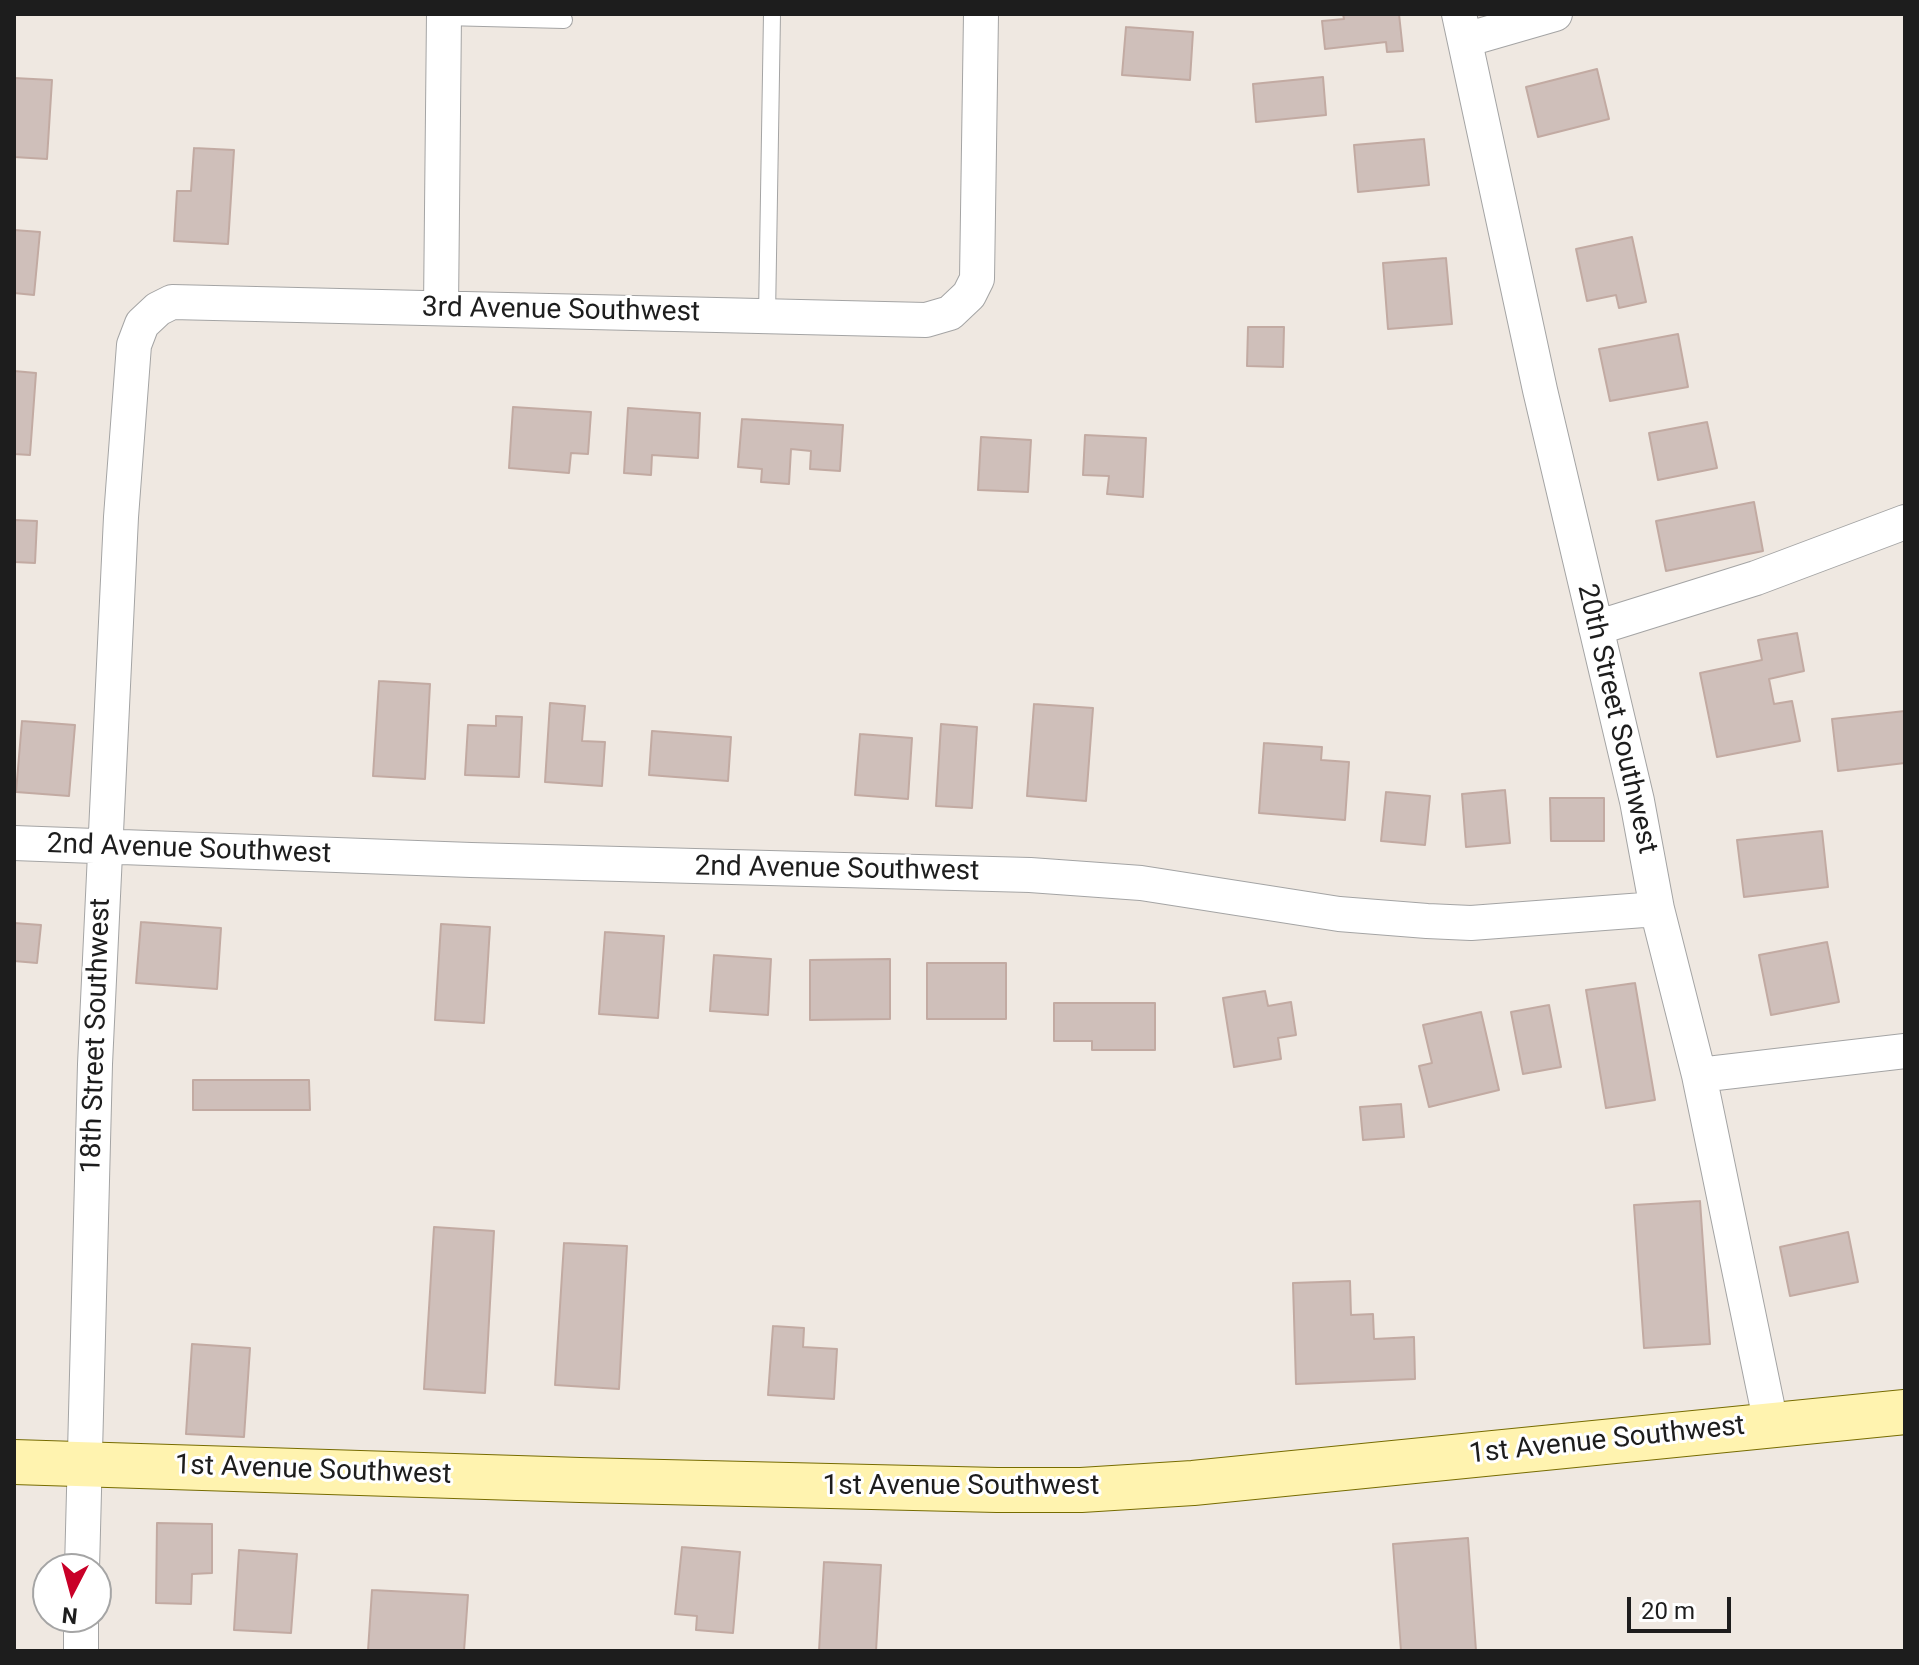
<!DOCTYPE html>
<html>
<head>
<meta charset="utf-8">
<style>
  body { margin:0 }
  #map { position:relative; width:1919px; height:1665px; overflow:hidden; background:#efe8e1; font-family:Roboto,sans-serif }
  canvas { display:block }
  .frame { position:absolute; inset:0; border:16px solid #1d1d1d; pointer-events:none }
  .north { position:absolute; left:32px; top:1553px; width:80px; height:80px; box-sizing:border-box; background:#fff; border:2px solid #a5a5a5; border-radius:50%; rotate:186deg; font-size:22px; font-weight:700; line-height:32px; text-align:center; color:#1d1d1d }
  .north::after { content:''; display:block; margin:auto; width:28px; height:36px; background:#c90028; clip-path:polygon(50% 0,100% 100%,50% 72%,0 100%) }
  .scale { position:absolute; left:1627px; top:1597px; width:104px; height:36px; box-sizing:border-box; border:4px solid #1d1d1d; border-top:0; padding-left:10px; font-size:24px; line-height:28px; white-space:nowrap; color:#1d1d1d; -webkit-text-stroke:6px #fff; paint-order:stroke }
</style>
</head>
<body>
<div id="map">
<canvas width="1919" height="1665"></canvas>
<div class="frame"></div>
<div class="north">N</div>
<div class="scale">20 m</div>
</div>
<script>
const c = document.querySelector('canvas').getContext('2d');
c.lineJoin = 'round';
function fillPath(path, color) { c.fillStyle = color; c.fill(path, 'evenodd'); }
const poly = rows => new Path2D(rows.map(r => 'M' + r).join(''));
function stroke(path, color, width, dash) { c.strokeStyle = color; c.lineWidth = width; c.lineCap = dash ? 'butt' : 'round'; c.setLineDash(dash || []); c.stroke(path); }
function label(font, color, halo, rows, align = 'center') {
  c.font = font + ' Roboto,sans-serif'; c.lineWidth = 6; c.setLineDash([]); c.textBaseline = 'middle'; c.strokeStyle = halo; c.fillStyle = color; for (const [text, x, y, turn = 0] of rows) {
    c.save(); c.translate(x, y); c.rotate((+turn || 0) * Math.PI / 180); c.textAlign = isNaN(turn) ? turn : align; if (halo) c.strokeText(text, 0, 0); c.fillText(text, 0, 0); c.restore();
  }
}
const building = poly([
  [1343,14,1399,14,1403,51,1387,52,1386,42,1325,49,1322,21,1344,19,1343,14],
  [1126,27,1193,32,1190,80,1122,75,1126,27],
  [1597,69,1609,119,1538,137,1526,87,1597,69],
  [1323,77,1326,115,1256,122,1253,84,1323,77],
  [14,78,52,80,47,159,14,157,14,78],
  [1424,139,1429,185,1358,192,1354,145,1424,139],
  [194,148,234,150,228,244,174,241,177,191,191,191,194,148],
  [14,230,40,232,34,295,14,293,14,230],
  [1632,237,1646,302,1619,308,1616,295,1587,301,1576,249,1632,237],
  [1446,258,1452,324,1388,329,1383,263,1446,258],
  [1248,327,1284,327,1283,367,1247,366,1248,327],
  [1678,334,1688,387,1610,401,1599,349,1678,334],
  [14,371,36,373,30,455,14,454,14,371],
  [513,407,591,412,588,454,571,453,569,473,509,468,513,407],
  [628,408,700,413,698,458,652,455,651,475,624,473,628,408],
  [742,419,843,425,840,471,810,469,811,451,791,449,789,484,761,482,762,469,738,467,742,419],
  [1707,422,1717,468,1658,480,1649,433,1707,422],
  [1085,435,1146,438,1143,497,1107,494,1109,476,1083,475,1085,435],
  [981,437,1031,440,1028,492,978,490,981,437],
  [1754,502,1763,551,1666,571,1656,521,1754,502],
  [14,520,37,521,35,563,14,562,14,520],
  [1797,633,1804,671,1769,679,1774,704,1792,701,1800,741,1717,757,1700,673,1762,660,1758,640,1797,633],
  [379,681,430,684,425,779,373,776,379,681],
  [550,703,585,706,582,741,605,742,602,786,545,782,550,703],
  [1034,704,1093,708,1086,801,1027,796,1034,704],
  [1905,711,1905,763,1838,771,1832,719,1905,711],
  [496,716,522,717,519,777,465,775,468,725,496,726,496,716],
  [22,721,75,725,69,796,16,792,22,721],
  [941,724,977,727,972,808,936,806,941,724],
  [652,731,731,737,728,781,649,775,652,731],
  [860,734,912,738,908,799,855,795,860,734],
  [1264,743,1322,747,1321,760,1349,762,1345,820,1259,813,1264,743],
  [1505,790,1510,843,1466,847,1462,794,1505,790],
  [1386,792,1430,796,1425,845,1381,841,1386,792],
  [1550,798,1604,798,1604,841,1551,841,1550,798],
  [1822,831,1828,887,1744,897,1737,840,1822,831],
  [141,922,221,928,217,989,136,983,141,922],
  [14,923,41,925,37,963,14,961,14,923],
  [441,924,490,927,484,1023,435,1020,441,924],
  [605,932,664,936,658,1018,599,1014,605,932],
  [1827,942,1839,1002,1771,1015,1759,955,1827,942],
  [714,955,771,959,768,1015,710,1011,714,955],
  [890,959,890,1019,810,1020,810,960,890,959],
  [927,963,1006,963,1006,1019,927,1019,927,963],
  [1635,983,1655,1100,1606,1108,1586,990,1635,983],
  [1265,991,1268,1006,1291,1002,1296,1035,1278,1038,1281,1059,1234,1067,1223,998,1265,991],
  [1054,1003,1155,1003,1155,1050,1092,1050,1092,1041,1054,1041,1054,1003],
  [1549,1005,1561,1067,1523,1074,1511,1012,1549,1005],
  [1481,1012,1499,1090,1429,1107,1419,1066,1432,1063,1423,1025,1481,1012],
  [193,1080,309,1080,310,1110,193,1110,193,1080],
  [1401,1104,1404,1137,1363,1140,1360,1107,1401,1104],
  [1700,1201,1710,1344,1644,1348,1634,1205,1700,1201],
  [434,1227,494,1231,485,1393,424,1389,434,1227],
  [1848,1232,1858,1282,1790,1296,1780,1247,1848,1232],
  [564,1243,627,1246,619,1389,555,1385,564,1243],
  [1350,1281,1351,1315,1373,1314,1374,1339,1414,1337,1415,1379,1296,1384,1293,1283,1350,1281],
  [773,1326,804,1328,803,1347,837,1349,834,1399,768,1395,773,1326],
  [192,1344,250,1348,244,1437,186,1434,192,1344],
  [157,1523,212,1524,212,1573,192,1574,191,1604,156,1603,157,1523],
  [1468,1538,1476,1651,1401,1651,1393,1544,1468,1538],
  [682,1547,740,1552,733,1633,696,1630,697,1616,675,1614,682,1547],
  [239,1550,297,1554,291,1633,234,1630,239,1550],
  [824,1562,881,1565,876,1651,819,1651,824,1562],
  [372,1590,468,1595,464,1651,368,1651,372,1590]
]);
const service = poly([
  [444,17,564,20],
  [767,316,772,14]
]);
const minor = poly([
  [1459,14,1540,390,1637,801,1657,909,1699,1075,1771,1424],
  [1465,40,1555,14],
  [441,308,444,14],
  [1596,628,1756,578,1905,522],
  [14,843,471,860,1030,875,1141,883,1339,914,1427,921,1471,923,1657,909],
  [1699,1075,1905,1051],
  [82,1569,95,1064,121,517,134,345,142,324,158,309,172,302,926,320,950,313,969,295,977,279,981,14],
  [81,1651,81,1617]
]);
const secondary = poly([
  [14,1462,580,1480,997,1490,1081,1490,1193,1483,1905,1412]
]);
const streetNames = [
  ["3rd Avenue Southwest",561,311,1],
  ["20th Street Southwest",1616,719,77],
  ["2nd Avenue Southwest",189,850,2],
  ["2nd Avenue Southwest",837,870,1],
  ["18th Street Southwest",97,1036,-88],
  ["1st Avenue Southwest",1607,1441,-6],
  ["1st Avenue Southwest",313,1471,2],
  ["1st Avenue Southwest",961,1487]
];
fillPath(building, '#cfbfba');
stroke(building, '#c2aaa2', 2);
stroke(service, '#a4a4a4', 18);
stroke(minor, '#a4a4a4', 36);
stroke(secondary, '#776c00', 46);
stroke(service, '#fff', 16);
stroke(minor, '#fff', 34);
stroke(secondary, '#fff3af', 44);
label('28px', '#1d1d1d', '#fff', streetNames);
</script>
</body>
</html>
